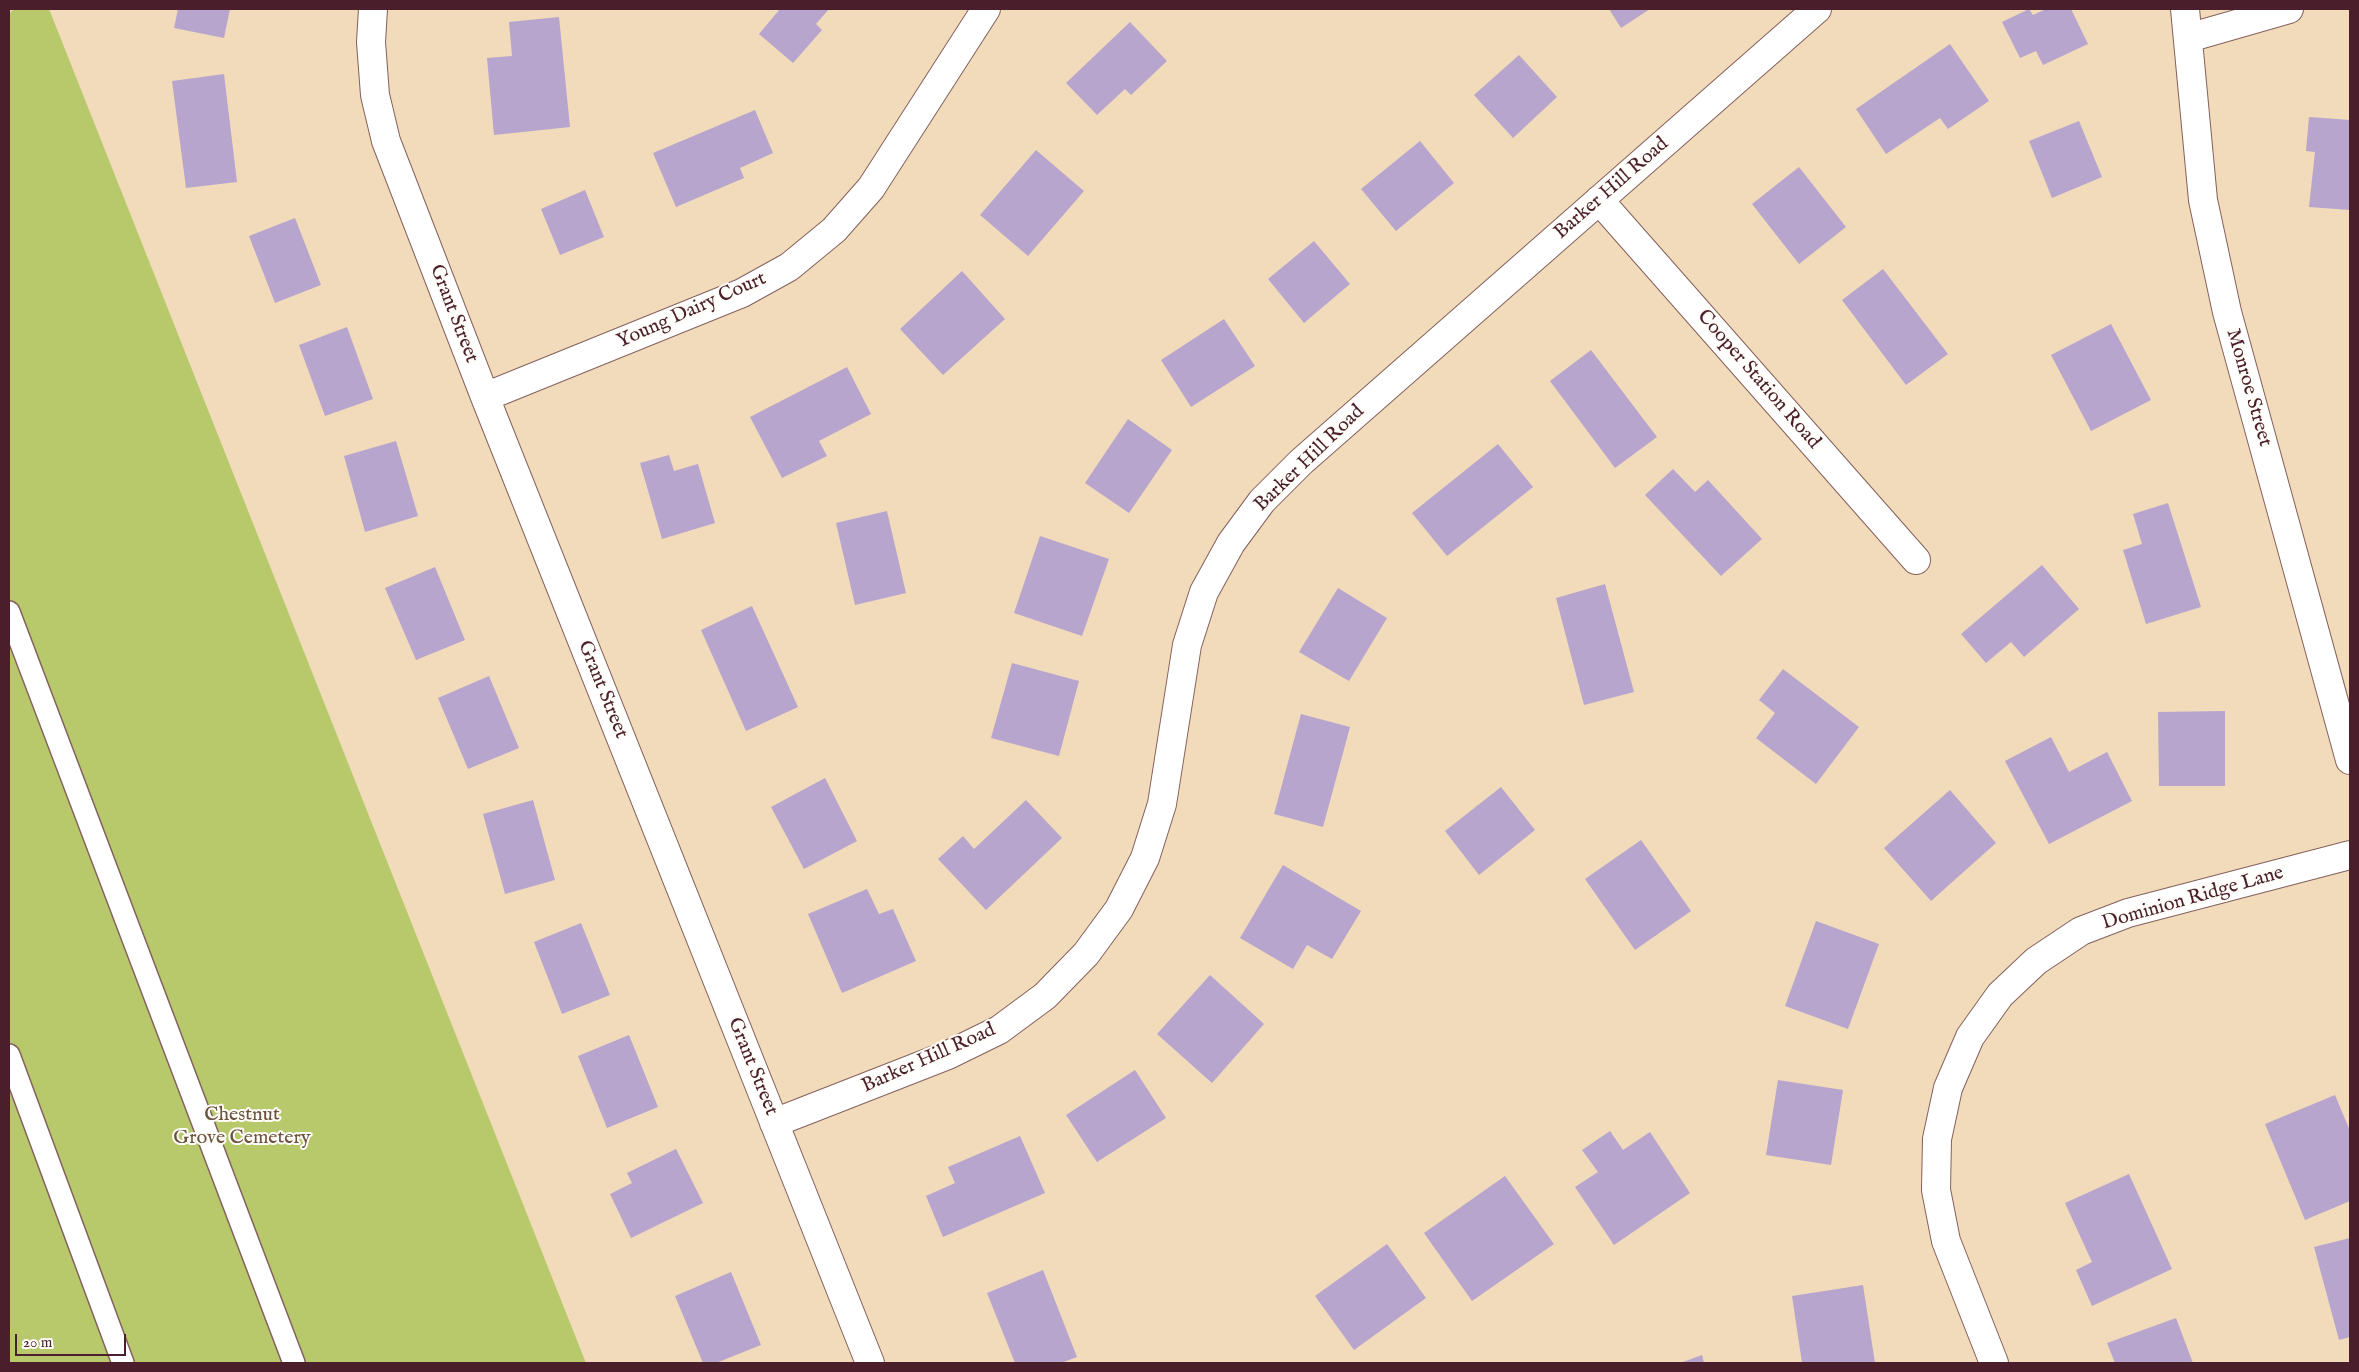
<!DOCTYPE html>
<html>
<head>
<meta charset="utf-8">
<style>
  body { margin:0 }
  #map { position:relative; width:2359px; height:1372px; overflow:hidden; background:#f1dbba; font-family:"IM FELL English",serif }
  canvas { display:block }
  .frame { position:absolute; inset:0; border:10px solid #4a1f2b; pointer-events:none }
  .scale { position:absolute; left:15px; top:1334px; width:111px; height:22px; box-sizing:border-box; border:2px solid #4a1f2b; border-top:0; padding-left:6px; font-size:15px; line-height:18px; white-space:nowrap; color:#4a1f2b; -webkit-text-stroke:4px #fdfcf7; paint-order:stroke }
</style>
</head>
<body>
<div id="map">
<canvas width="2359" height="1372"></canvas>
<div class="frame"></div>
<div class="scale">20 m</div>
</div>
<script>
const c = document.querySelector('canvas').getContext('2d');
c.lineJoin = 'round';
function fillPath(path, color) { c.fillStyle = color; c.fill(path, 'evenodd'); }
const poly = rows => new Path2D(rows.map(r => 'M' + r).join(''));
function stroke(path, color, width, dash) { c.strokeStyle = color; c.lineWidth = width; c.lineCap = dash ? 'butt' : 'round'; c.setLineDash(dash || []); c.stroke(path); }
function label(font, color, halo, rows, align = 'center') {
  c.font = font + ' "IM FELL English",serif'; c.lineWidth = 4; c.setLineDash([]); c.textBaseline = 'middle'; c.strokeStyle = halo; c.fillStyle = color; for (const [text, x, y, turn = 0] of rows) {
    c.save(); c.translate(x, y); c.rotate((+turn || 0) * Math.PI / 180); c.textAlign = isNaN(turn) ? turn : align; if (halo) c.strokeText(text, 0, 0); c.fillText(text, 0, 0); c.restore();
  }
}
const green = poly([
  [14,9,49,9,586,1363,9,1363,9,14]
]);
const building = poly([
  [178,9,230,9,224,38,174,28],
  [780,9,829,9,816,24,822,30,793,63,759,34],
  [1609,9,1650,9,1621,28],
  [2029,9,2033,15,2046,9,2071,9,2088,44,2043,65,2036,51,2020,58,2002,22],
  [559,17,570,127,494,135,487,58,512,56,509,22],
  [1130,22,1167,61,1131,95,1125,89,1097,115,1066,83],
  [1950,44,1989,101,1948,129,1940,118,1886,154,1856,109],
  [1519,55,1557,97,1513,138,1474,95],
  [224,74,237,182,186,188,172,81],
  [755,110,773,153,740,168,744,178,676,207,653,153],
  [2309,117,2350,120,2350,210,2309,207,2315,152,2306,151],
  [2079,121,2102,177,2052,198,2029,141],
  [1420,141,1454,183,1396,231,1361,189],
  [1036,150,1084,191,1028,256,980,215],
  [1799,167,1846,227,1799,264,1752,204],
  [585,190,604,237,560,255,541,209],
  [295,218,321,285,275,303,249,236],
  [1314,241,1350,284,1304,323,1268,279],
  [1883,269,1948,354,1906,385,1842,300],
  [962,271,1005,319,943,375,900,329],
  [1224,319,1255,366,1191,407,1161,360],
  [2111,324,2151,400,2091,431,2051,355],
  [347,327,373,399,325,416,299,345],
  [1591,350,1657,437,1615,468,1550,381],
  [847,367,871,414,819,441,827,456,782,478,750,417],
  [1128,419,1172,450,1129,513,1085,483],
  [396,441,418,516,365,532,344,456],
  [1498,444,1533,487,1447,556,1412,513],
  [669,455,674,471,698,464,715,523,662,539,640,463],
  [1673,469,1695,492,1708,480,1762,539,1721,576,1645,495],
  [2168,503,2201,607,2146,624,2123,550,2142,544,2133,514],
  [887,511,906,593,855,605,836,523],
  [1040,536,1109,559,1082,636,1014,613],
  [2042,565,2079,609,2024,657,2011,642,1986,663,1961,634],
  [435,567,465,640,416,660,385,588],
  [1605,584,1634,692,1584,705,1556,598],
  [1338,588,1387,618,1349,681,1299,652],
  [752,606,798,707,746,731,701,630],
  [1012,663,1079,681,1059,756,991,738],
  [1783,669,1859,727,1816,784,1756,738,1775,713,1759,700],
  [489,676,519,748,468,769,438,698],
  [2225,711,2225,786,2159,786,2158,712],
  [1301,714,1350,727,1323,827,1274,814],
  [2051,737,2069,772,2107,752,2132,801,2049,844,2005,761],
  [825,778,857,841,804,869,771,807],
  [1501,787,1535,830,1479,875,1445,831],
  [1950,790,1996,843,1931,901,1884,848],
  [533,800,555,880,505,894,483,814],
  [1026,800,1062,838,986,910,938,859,963,836,974,849],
  [1641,840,1691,911,1635,950,1585,879],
  [1283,865,1361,911,1332,959,1307,945,1293,969,1240,938],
  [867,889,879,914,893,909,916,961,842,993,808,914],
  [1816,921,1879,944,1848,1029,1785,1006],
  [581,923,610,995,562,1014,534,942],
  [1210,975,1264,1024,1212,1083,1157,1034],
  [629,1035,658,1107,607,1128,578,1056],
  [1135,1070,1166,1118,1097,1162,1066,1115],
  [1778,1080,1843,1090,1831,1165,1766,1155],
  [2335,1095,2350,1131,2350,1201,2305,1220,2265,1124],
  [1610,1131,1623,1150,1650,1132,1690,1193,1614,1245,1575,1187,1598,1172,1582,1150],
  [1020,1136,1045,1193,943,1237,926,1196,955,1183,948,1167],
  [676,1149,703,1203,631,1238,610,1194,632,1183,627,1173],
  [2129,1174,2172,1269,2092,1306,2076,1270,2092,1262,2065,1203],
  [1505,1176,1554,1244,1472,1301,1424,1233],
  [2350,1238,2350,1337,2339,1340,2314,1247],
  [1387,1244,1426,1298,1354,1350,1315,1296],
  [1043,1270,1077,1357,1061,1363,1015,1363,987,1293],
  [731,1272,761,1345,716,1363,703,1363,675,1296],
  [1863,1285,1875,1363,1802,1363,1792,1296],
  [2176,1318,2193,1363,2115,1363,2107,1343],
  [1702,1355,1704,1363,1680,1363]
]);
const lane = poly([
  [9,612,294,1363],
  [9,1055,123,1363]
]);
const street = poly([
  [373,9,371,42,375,95,386,141,485,397,870,1363],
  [2185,9,2203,200,2227,312,2350,760],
  [2188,38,2289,9],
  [1599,200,1916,560],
  [485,397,742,293,789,267,834,230,871,188,986,9],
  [774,1123,948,1055,999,1030,1045,996,1086,954,1119,909,1145,858,1162,804,1187,645,1204,592,1231,543,1262,501,1301,462,1817,9],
  [1994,1363,1946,1241,1936,1190,1937,1139,1948,1088,1970,1037,2000,995,2036,961,2081,931,2128,913,2350,855]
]);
const streetNames = [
  ["Barker Hill Road",1612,189,-41],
  ["Young Dairy Court",692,311,-24],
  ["Grant Street",453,314,69],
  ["Cooper Station Road",1758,380,49],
  ["Monroe Street",2248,388,74],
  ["Barker Hill Road",1310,459,-44],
  ["Grant Street",602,690,68],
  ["Dominion Ridge Lane",2193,899,-16],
  ["Barker Hill Road",929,1059,-24],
  ["Grant Street",752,1067,68]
];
const parkNames = [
  ["Chestnut",242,1116],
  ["Grove Cemetery",242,1139]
];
fillPath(green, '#b8c96b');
fillPath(building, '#b7a5ce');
stroke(lane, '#84615d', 24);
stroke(street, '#84615d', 30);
stroke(lane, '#fff', 21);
stroke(street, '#fff', 28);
label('20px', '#4a1f2b', '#fdfcf7', streetNames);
label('20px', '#6b523e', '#fdfcf7', parkNames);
</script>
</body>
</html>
